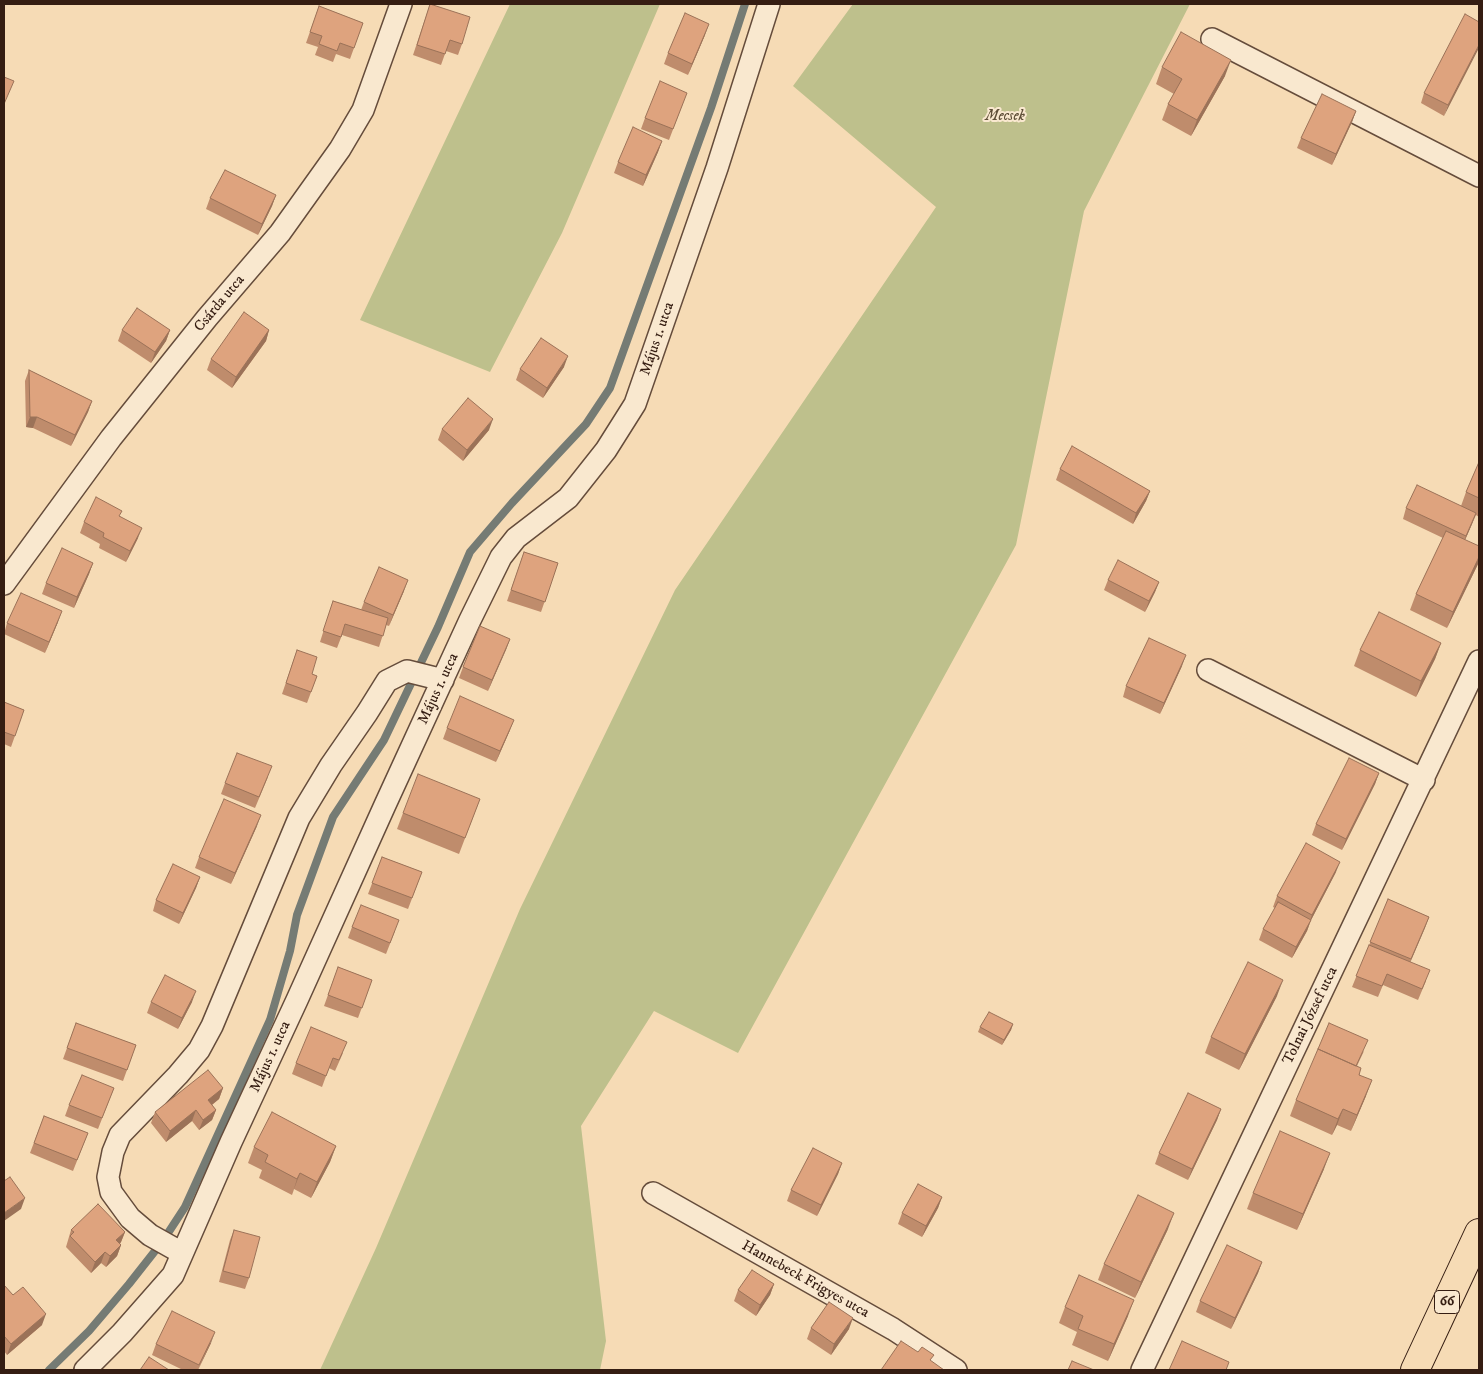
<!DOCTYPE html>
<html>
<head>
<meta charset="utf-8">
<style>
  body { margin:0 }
  #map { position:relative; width:1483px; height:1374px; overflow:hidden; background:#f6dbb5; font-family:"IM FELL DW Pica",serif }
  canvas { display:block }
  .frame { position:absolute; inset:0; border:5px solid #351d12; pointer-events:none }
</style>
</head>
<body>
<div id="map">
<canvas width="1483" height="1374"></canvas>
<div class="frame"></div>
</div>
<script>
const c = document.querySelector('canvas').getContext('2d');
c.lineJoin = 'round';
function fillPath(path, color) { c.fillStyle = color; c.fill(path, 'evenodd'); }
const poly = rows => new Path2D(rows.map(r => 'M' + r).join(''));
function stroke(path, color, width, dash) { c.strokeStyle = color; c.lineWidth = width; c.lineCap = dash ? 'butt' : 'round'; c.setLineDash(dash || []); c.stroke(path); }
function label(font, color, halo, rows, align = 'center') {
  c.font = font + ' "IM FELL DW Pica",serif'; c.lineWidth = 4; c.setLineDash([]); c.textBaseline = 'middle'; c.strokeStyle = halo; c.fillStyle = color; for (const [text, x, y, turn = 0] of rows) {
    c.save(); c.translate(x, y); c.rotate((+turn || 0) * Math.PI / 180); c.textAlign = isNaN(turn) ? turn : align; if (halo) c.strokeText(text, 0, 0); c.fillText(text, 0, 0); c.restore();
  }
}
const green = poly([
  [510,4,660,4,562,233,490,372,360,320],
  [853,4,1190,4,1084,211,1016,545,738,1053,654,1011,581,1126,606,1341,600,1370,320,1370,376,1248,520,909,675,590,936,207,793,86]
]);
const stream = poly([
  [168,1233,185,1207,270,1020,290,951,297,915,333,817,384,740,438,627,470,552,512,503,586,424,610,388,711,108,745,4],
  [49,1370,89,1331,129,1284,155,1251]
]);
const street = poly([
  [1212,39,1479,176],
  [4,584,111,438,207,318,280,233,340,149,363,110,401,4],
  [1208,670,1424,780],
  [653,1193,893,1329,956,1370],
  [182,1253,150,1235,130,1218,111,1192,108,1177,113,1152,120,1135,178,1075,199,1050,212,1026,299,818,331,765,367,713,387,681,407,671,443,680],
  [85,1370,122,1333,173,1275,231,1142,297,1000,385,805,470,620,501,557,516,538,568,498,606,450,635,404,717,168,769,4],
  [1142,1370,1479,661]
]);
const primary = poly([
  [1415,1370,1479,1233]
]);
const wall = poly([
  [430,4,462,44,458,55,446,51,441,65,413,55],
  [319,6,363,23,350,59,336,54,333,62,315,55,318,47,306,43],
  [1479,22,1444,116,1421,103,1424,93],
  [705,35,688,75,664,64,668,53],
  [1162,67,1225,76,1191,136,1162,120,1168,104,1174,94,1156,84],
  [683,103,669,140,641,129,645,118],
  [1356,111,1352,122,1332,165,1297,148,1301,138],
  [662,141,658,152,643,186,614,173,618,162],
  [276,195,272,206,258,235,206,209,210,198],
  [122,330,170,330,166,341,151,363,118,341],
  [269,330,266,341,232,388,207,370,211,359],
  [564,367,543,398,516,380,520,369],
  [29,370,92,401,88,412,71,446,33,428,26,427,25,381],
  [442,429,489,430,463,461,438,440],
  [1479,462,1479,517,1476,515,1465,540,1478,564,1447,628,1410,610,1416,594,1443,538,1403,519,1406,508,1461,506,1466,492],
  [1060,469,1150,491,1146,501,1133,524,1056,480],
  [120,516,138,538,126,562,99,548,100,544,80,533,84,522],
  [524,552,558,563,541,612,507,601],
  [93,563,89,574,74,608,42,594,46,583],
  [1108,580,1159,582,1155,592,1145,612,1104,590],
  [404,591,389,626,386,625,379,647,342,635,337,648,320,642,333,601,361,610,364,602],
  [58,622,45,653,4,634,7,623],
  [510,639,488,691,459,678,463,667],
  [1441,643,1435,659,1416,697,1354,666,1360,650],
  [297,650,312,674,317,676,307,703,282,694],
  [1182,666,1160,714,1123,697,1126,686],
  [4,702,24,710,11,747,4,744],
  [447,728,510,730,496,762,443,739],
  [1379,773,1375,784,1342,850,1312,835,1316,824],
  [268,777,255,808,221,794,225,783],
  [480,799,459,854,397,829,403,813],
  [257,826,231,884,195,868,199,857],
  [382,857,422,872,408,909,368,894],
  [1336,872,1311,920,1307,931,1292,958,1259,940,1263,929,1275,908,1273,907,1277,896],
  [200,877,196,888,179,924,153,911,156,900],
  [1388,899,1429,917,1410,962,1426,981,1418,1000,1383,985,1378,997,1352,987],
  [352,927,395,931,386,954,348,938],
  [338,967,372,980,358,1018,324,1006],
  [1277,996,1239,1070,1205,1053,1211,1037],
  [151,1002,192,1002,178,1029,147,1013],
  [76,1023,136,1045,123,1081,63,1059],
  [1013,1024,1011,1030,1002,1045,978,1032,980,1027],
  [1364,1051,1357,1066,1366,1096,1351,1131,1337,1125,1332,1135,1290,1116,1296,1100],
  [343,1053,335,1071,329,1068,322,1087,292,1074,296,1063],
  [114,1088,98,1129,65,1116,69,1105],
  [223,1088,219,1099,212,1105,216,1110,212,1120,199,1130,192,1121,166,1142,151,1123,155,1112],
  [1221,1109,1217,1120,1188,1180,1155,1164,1159,1153],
  [44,1116,88,1133,73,1171,30,1153],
  [336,1146,330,1162,311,1198,294,1189,292,1195,259,1178,262,1170,248,1163,254,1147],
  [842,1163,838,1174,817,1216,787,1201,791,1190],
  [1324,1169,1297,1230,1247,1209,1253,1193],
  [942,1197,938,1208,922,1237,898,1224,902,1213],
  [1168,1229,1135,1298,1098,1280,1104,1264],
  [71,1230,125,1232,121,1242,120,1244,121,1245,117,1256,106,1267,101,1263,91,1273,66,1247],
  [234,1230,249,1278,245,1289,219,1282,230,1240],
  [1262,1262,1258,1273,1231,1329,1196,1312,1200,1301],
  [774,1284,770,1295,756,1316,734,1301,738,1290],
  [4,1285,13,1295,42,1325,7,1355,4,1351],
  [1065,1307,1128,1316,1108,1361,1072,1345,1077,1332,1059,1323],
  [811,1328,849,1329,831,1355,807,1339],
  [211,1343,198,1370,183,1370,152,1355,156,1344]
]);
const shadedWall = poly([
  [709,24,705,35,688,75,692,64],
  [1479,45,1479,48,1444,116,1448,105],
  [1231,60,1225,76,1191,136,1197,120],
  [1356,111,1352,122,1332,165,1336,154],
  [662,141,658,152,643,186,646,175],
  [276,195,272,206,258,235,262,224],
  [170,330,166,341,151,363,155,352],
  [269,330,266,341,232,388,236,377],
  [568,356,564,367,543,398,547,388],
  [92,401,88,412,71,446,75,435],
  [30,417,37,417,33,428,26,427],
  [493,419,489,430,463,461,467,450],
  [1150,491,1146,501,1133,524,1136,513],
  [1476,513,1472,524,1462,547,1466,536],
  [142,528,138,538,126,562,130,551],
  [1479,557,1478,564,1447,628,1453,612],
  [93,563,89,574,74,608,77,597],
  [408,580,404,591,389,626,393,615],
  [1159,582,1155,592,1145,612,1149,601],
  [62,611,58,622,45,653,49,642],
  [510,639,506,650,488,691,492,680],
  [1441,643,1435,659,1416,697,1421,681],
  [1186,655,1182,666,1160,714,1164,703],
  [514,720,510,730,496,762,500,751],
  [1379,773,1375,784,1342,850,1346,839],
  [261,815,257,826,231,884,235,873],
  [1340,862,1336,872,1308,926,1312,915],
  [200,877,196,888,179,924,183,913],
  [1429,917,1425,928,1407,970,1411,959],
  [1311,920,1307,931,1292,958,1296,947],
  [1283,980,1277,996,1239,1070,1245,1054],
  [196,991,192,1002,178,1029,182,1018],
  [1013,1024,1011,1030,1002,1045,1004,1040],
  [1372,1080,1366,1096,1351,1131,1357,1115],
  [223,1088,219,1099,204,1111,208,1100],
  [1221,1109,1217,1120,1188,1180,1192,1169],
  [1343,1109,1337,1125,1332,1135,1338,1119],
  [196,1110,192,1121,166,1142,170,1131],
  [216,1110,212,1120,199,1130,203,1120],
  [336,1146,330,1162,311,1198,317,1182],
  [1330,1153,1324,1169,1297,1230,1303,1214],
  [842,1163,838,1174,817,1216,821,1205],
  [300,1173,294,1189,292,1195,297,1179],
  [942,1197,938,1208,922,1237,926,1226],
  [25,1198,21,1209,4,1221,4,1213],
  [1174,1213,1168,1229,1135,1298,1141,1282],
  [125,1232,121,1242,112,1251,116,1240],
  [121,1245,117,1256,106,1267,110,1256],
  [105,1252,101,1263,91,1273,95,1262],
  [1262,1262,1258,1273,1231,1329,1235,1318],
  [774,1284,770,1295,756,1316,760,1305],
  [1134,1300,1128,1316,1108,1361,1114,1344],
  [46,1314,42,1325,7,1355,11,1344],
  [853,1318,849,1329,831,1355,834,1344],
  [215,1332,211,1343,198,1370]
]);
const building = poly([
  [430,4,470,17,462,44,450,40,445,54,417,45,430,4],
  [319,6,363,23,354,48,340,43,337,51,319,44,322,36,310,32,319,6],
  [685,13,709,24,692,64,668,53,685,13],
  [1465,14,1479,22,1479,45,1448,105,1424,93,1465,14],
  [1181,32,1231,60,1197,120,1168,104,1182,79,1162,67,1181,32],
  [4,77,14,81,4,104,4,77],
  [660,81,687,93,673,129,645,118,660,81],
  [1322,94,1356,111,1336,154,1301,138,1322,94],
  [633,127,662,141,646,175,618,162,633,127],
  [225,170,276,195,262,224,210,198,225,170],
  [137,308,170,330,155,352,122,330,137,308],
  [244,312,269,330,236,377,211,359,244,312],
  [541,338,568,356,547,388,520,369,541,338],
  [29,370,92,401,75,435,37,417,30,417,29,370],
  [468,398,493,419,467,450,442,429,468,398],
  [1072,446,1150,491,1136,513,1060,469,1072,446],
  [1479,462,1479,498,1466,492,1479,462],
  [1417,485,1476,513,1466,536,1406,508,1417,485],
  [96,497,122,511,119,516,142,528,130,551,103,537,104,533,84,522,96,497],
  [1446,531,1479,546,1479,557,1453,612,1416,594,1446,531],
  [62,548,93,563,77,597,46,583,62,548],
  [524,552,558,563,545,602,511,590,524,552],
  [1118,560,1159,582,1149,601,1108,580,1118,560],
  [379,567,408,580,393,615,364,602,379,567],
  [21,593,62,611,49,642,7,623,21,593],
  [333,601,388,618,383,636,345,624,341,637,323,631,333,601],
  [1379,612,1441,643,1421,681,1360,650,1379,612],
  [480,626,510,639,492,680,463,667,480,626],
  [1149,638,1186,655,1164,703,1126,686,1149,638],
  [297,650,317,657,312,674,317,676,311,692,286,683,297,650],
  [460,696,514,720,500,751,447,728,460,696],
  [4,702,24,710,15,736,4,732,4,702],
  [237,753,272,766,259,797,225,783,237,753],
  [1349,758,1379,773,1346,839,1316,824,1349,758],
  [418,774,480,799,465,838,403,813,418,774],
  [224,799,261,815,235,873,199,857,224,799],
  [1306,843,1340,862,1312,915,1277,896,1306,843],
  [382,857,422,872,412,898,372,883,382,857],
  [173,864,200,877,183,913,156,900,173,864],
  [1388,899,1429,917,1411,959,1370,942,1388,899],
  [1278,902,1311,920,1296,947,1263,929,1278,902],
  [361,905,399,920,390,943,352,927,361,905],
  [1369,945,1430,970,1422,989,1387,974,1382,986,1356,976,1369,945],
  [1248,962,1283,980,1245,1054,1211,1037,1248,962],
  [338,967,372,980,362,1008,328,995,338,967],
  [165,975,196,991,182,1018,151,1002,165,975],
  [989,1012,1013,1024,1004,1040,980,1027,989,1012],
  [76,1023,136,1045,127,1070,67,1048,76,1023],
  [1329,1023,1368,1040,1356,1066,1318,1049,1329,1023],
  [311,1027,347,1042,339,1060,333,1058,326,1076,296,1063,311,1027],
  [1318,1049,1361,1068,1359,1075,1372,1080,1357,1115,1343,1109,1338,1119,1296,1100,1318,1049],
  [208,1070,223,1088,208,1100,216,1110,203,1120,196,1110,170,1131,155,1112,208,1070],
  [82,1075,114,1088,102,1118,69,1105,82,1075],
  [1188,1093,1221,1109,1192,1169,1159,1153,1188,1093],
  [272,1112,336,1146,317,1182,300,1173,297,1179,265,1162,268,1155,254,1147,272,1112],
  [44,1116,88,1133,77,1160,34,1143,44,1116],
  [1280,1131,1330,1153,1303,1214,1253,1193,1280,1131],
  [813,1148,842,1163,821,1205,791,1190,813,1148],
  [10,1177,25,1198,4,1213,4,1181,10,1177],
  [918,1184,942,1197,926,1226,902,1213,918,1184],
  [1138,1195,1174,1213,1141,1282,1104,1264,1138,1195],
  [98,1204,125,1232,116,1240,121,1245,110,1256,105,1252,95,1262,70,1236,74,1232,71,1230,98,1204],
  [234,1230,260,1237,249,1278,223,1271,234,1230],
  [1227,1245,1262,1262,1235,1318,1200,1301,1227,1245],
  [752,1270,774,1284,760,1305,738,1290,752,1270],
  [1079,1275,1134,1300,1114,1344,1078,1329,1083,1316,1065,1307,1079,1275],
  [4,1285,13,1295,23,1287,46,1314,11,1344,4,1336,4,1285],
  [829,1302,853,1318,834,1344,811,1328,829,1302],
  [172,1311,215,1332,199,1365,156,1344,172,1311],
  [901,1341,918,1352,922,1347,934,1355,930,1360,944,1370,881,1370,901,1341],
  [1182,1341,1229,1362,1226,1370,1169,1370,1182,1341],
  [149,1357,169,1370,140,1370,149,1357],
  [1072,1361,1094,1370,1068,1370,1072,1361]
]);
const shields = [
  [1447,1302,25]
];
const shieldNames = [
  ["66",1447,1302]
];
const parkNames = [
  ["Mecsek",1005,117]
];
const streetNames = [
  ["Csárda utca",220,304,-50],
  ["Május 1. utca",658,339,-71],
  ["Május 1. utca",439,689,-65],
  ["Tolnai József utca",1311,1016,-64],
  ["Május 1. utca",271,1057,-65],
  ["Hannebeck Frigyes utca",805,1280,29]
];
fillPath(green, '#bec08c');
stroke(stream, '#757b74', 8);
stroke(street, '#654c3b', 24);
stroke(primary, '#351d12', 30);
stroke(street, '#f9e8cf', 21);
stroke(primary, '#f6dbb5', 28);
fillPath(wall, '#bf8c6c');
fillPath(shadedWall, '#9b7258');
fillPath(building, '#dea37e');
stroke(building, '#9b7258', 1);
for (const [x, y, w] of shields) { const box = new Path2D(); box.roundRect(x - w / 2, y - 11.5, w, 23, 4); c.fillStyle = '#f9e8cf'; c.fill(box); stroke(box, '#351d12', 1); }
label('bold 14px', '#351d12', null, shieldNames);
label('italic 15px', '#5e4e37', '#f9e8cf', parkNames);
label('15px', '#351d12', '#f9e8cf', streetNames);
</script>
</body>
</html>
